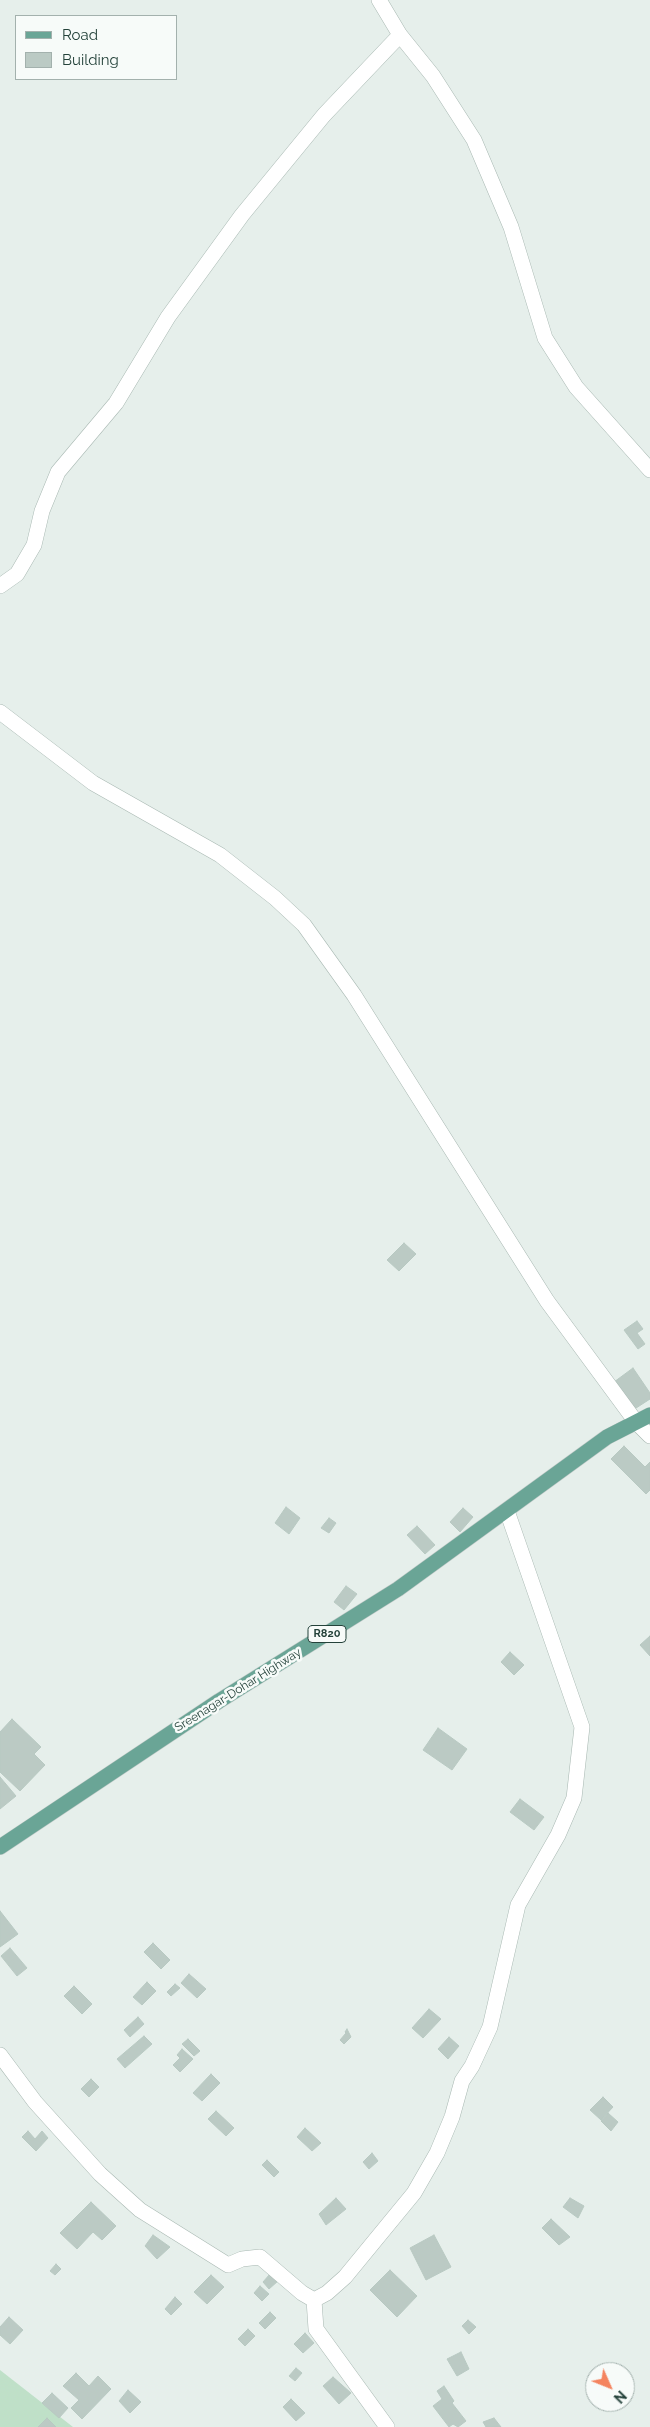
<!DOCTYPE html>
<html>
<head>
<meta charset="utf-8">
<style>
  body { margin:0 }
  #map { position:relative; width:650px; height:2427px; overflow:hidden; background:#e6efeb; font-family:Raleway,sans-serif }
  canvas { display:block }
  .legend { position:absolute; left:15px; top:15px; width:162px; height:65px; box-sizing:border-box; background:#f7fbf9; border:1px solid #a3b1ad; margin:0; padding:6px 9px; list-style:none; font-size:15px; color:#24423a }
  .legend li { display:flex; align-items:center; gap:10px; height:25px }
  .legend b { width:25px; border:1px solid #a3b1ad }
  .north { position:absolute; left:585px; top:2362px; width:50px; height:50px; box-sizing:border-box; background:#f7fbf9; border:1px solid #a3b1ad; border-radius:50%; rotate:134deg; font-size:14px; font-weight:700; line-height:20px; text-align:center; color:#24423a }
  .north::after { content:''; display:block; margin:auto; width:18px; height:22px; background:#f4845f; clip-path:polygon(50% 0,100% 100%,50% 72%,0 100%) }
</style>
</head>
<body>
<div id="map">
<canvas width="650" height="2427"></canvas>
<ul class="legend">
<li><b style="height:6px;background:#6aa596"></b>Road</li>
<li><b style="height:14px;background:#bbcac4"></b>Building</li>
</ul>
<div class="north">N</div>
</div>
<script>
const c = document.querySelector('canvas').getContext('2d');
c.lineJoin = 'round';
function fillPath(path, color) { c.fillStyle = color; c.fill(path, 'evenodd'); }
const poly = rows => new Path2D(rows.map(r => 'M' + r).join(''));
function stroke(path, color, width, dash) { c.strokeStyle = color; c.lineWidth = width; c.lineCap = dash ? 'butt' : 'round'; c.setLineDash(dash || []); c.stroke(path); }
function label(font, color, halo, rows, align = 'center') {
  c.font = font + ' Raleway,sans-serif'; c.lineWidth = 5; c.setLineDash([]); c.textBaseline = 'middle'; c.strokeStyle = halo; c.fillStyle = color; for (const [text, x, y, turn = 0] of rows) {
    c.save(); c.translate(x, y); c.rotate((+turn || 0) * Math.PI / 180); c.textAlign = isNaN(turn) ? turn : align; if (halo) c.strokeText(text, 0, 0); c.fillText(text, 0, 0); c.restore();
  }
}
const green = poly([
  [0,2370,73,2427,0,2427]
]);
const building = poly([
  [404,1243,416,1254,399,1271,387,1260,404,1243],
  [637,1321,643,1329,637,1333,645,1344,638,1349,624,1330,637,1321],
  [633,1368,650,1393,650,1399,633,1410,614,1382,633,1368],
  [624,1446,645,1467,650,1462,650,1490,646,1494,611,1459,624,1446],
  [286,1507,300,1518,289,1534,275,1523,286,1507],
  [463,1508,473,1517,460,1532,450,1522,463,1508],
  [329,1518,336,1523,329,1533,321,1528,329,1518],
  [417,1526,435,1545,425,1554,407,1535,417,1526],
  [346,1586,357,1594,344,1610,334,1602,346,1586],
  [650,1636,650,1656,640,1645,650,1636],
  [510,1652,524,1665,514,1675,501,1662,510,1652],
  [12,1719,41,1747,34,1754,45,1765,20,1791,0,1772,0,1732,12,1719],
  [438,1728,467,1749,452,1770,423,1750,438,1728],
  [0,1777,16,1796,0,1809,0,1777],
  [520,1799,544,1817,534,1830,510,1812,520,1799],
  [0,1911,18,1934,0,1947,0,1911],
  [153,1943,170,1960,161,1969,144,1952,153,1943],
  [10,1948,27,1968,17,1976,1,1956,10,1948],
  [189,1974,206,1989,197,1998,181,1983,189,1974],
  [147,1982,156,1991,142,2005,133,1997,147,1982],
  [175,1984,180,1988,171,1996,167,1992,175,1984],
  [74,1986,92,2004,82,2014,64,1996,74,1986],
  [429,2009,441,2019,423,2038,412,2028,429,2009],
  [138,2017,144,2024,130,2037,124,2030,138,2017],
  [347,2029,351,2037,344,2044,340,2040,346,2033,345,2032,347,2029],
  [144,2036,152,2044,125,2068,117,2059,144,2036],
  [449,2037,459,2046,448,2059,438,2049,449,2037],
  [188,2039,200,2051,194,2056,182,2044,188,2039],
  [182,2049,193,2059,180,2072,173,2065,180,2058,177,2055,182,2049],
  [211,2074,220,2083,202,2101,193,2093,211,2074],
  [91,2079,99,2087,89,2097,81,2089,91,2079],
  [603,2097,613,2107,601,2120,590,2110,603,2097],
  [216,2111,234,2128,226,2136,208,2119,216,2111],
  [608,2113,618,2122,611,2131,601,2121,608,2113],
  [305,2128,321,2143,312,2151,297,2137,305,2128],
  [28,2131,35,2139,42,2131,48,2138,36,2151,22,2137,28,2131],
  [372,2153,378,2161,369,2169,363,2162,372,2153],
  [267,2160,279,2172,274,2177,262,2165,267,2160],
  [336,2198,346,2209,326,2225,319,2214,336,2198],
  [570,2198,584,2206,578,2218,563,2207,570,2198],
  [91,2202,116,2226,102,2240,93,2232,77,2249,60,2233,91,2202],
  [551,2219,570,2237,559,2245,542,2228,551,2219],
  [153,2235,170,2247,157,2259,145,2246,153,2235],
  [434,2235,451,2267,426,2280,410,2248,434,2235],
  [56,2264,61,2269,55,2275,50,2271,56,2264],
  [390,2270,417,2296,397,2317,370,2290,390,2270],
  [270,2274,278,2281,269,2289,263,2282,270,2274],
  [211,2275,224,2287,207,2304,194,2292,211,2275],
  [260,2286,269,2294,262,2301,254,2293,260,2286],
  [175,2297,182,2304,171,2315,165,2309,175,2297],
  [270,2312,276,2318,265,2329,259,2323,270,2312],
  [9,2317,23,2330,10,2344,0,2335,0,2327,9,2317],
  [468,2320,476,2327,469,2334,462,2326,468,2320],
  [248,2329,255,2336,245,2346,238,2339,248,2329],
  [305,2333,314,2343,303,2353,294,2344,305,2333],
  [461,2352,469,2369,457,2376,447,2359,461,2352],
  [296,2368,302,2373,295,2381,289,2376,296,2368],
  [76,2373,89,2386,98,2376,111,2389,82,2419,71,2408,79,2400,63,2386,76,2373],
  [333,2377,351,2393,339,2404,323,2386,333,2377],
  [444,2386,454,2401,452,2403,466,2421,458,2427,453,2424,449,2427,433,2406,442,2399,437,2391,444,2386],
  [128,2390,141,2402,130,2413,119,2401,128,2390],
  [52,2393,68,2408,59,2418,42,2403,52,2393],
  [291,2399,305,2413,296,2421,283,2407,291,2399],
  [47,2418,56,2427,38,2427,47,2418],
  [494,2418,501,2427,486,2427,483,2422,494,2418]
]);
const street = poly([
  [379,0,400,35,433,76,474,140,511,227,545,338,576,387,650,470],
  [0,586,17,574,34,545,42,511,58,472,116,403,168,317,242,215,324,115,400,35],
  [0,712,93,783,220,855,275,898,304,925,354,995,547,1301,636,1422,650,1436],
  [0,2055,35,2102,100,2174,140,2210,228,2265,242,2259,260,2257,302,2293,314,2300],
  [314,2300,327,2293,345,2277,414,2193,437,2153,452,2117,462,2081,472,2066,490,2027,518,1905,558,1835,574,1798,582,1727,507,1511],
  [314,2300,316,2329,387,2427]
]);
const primary = poly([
  [0,1847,219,1701,398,1589,607,1437,650,1415]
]);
const shields = [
  [327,1634,38]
];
const shieldNames = [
  ["R820",327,1634]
];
const streetNames = [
  ["Sreenagar-Dohar Highway",238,1690,-32]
];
fillPath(green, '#bfe0c8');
fillPath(building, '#bbcac4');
stroke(building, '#b8c9c2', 1);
stroke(street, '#a8b8b2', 16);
stroke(primary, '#c2cac8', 16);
stroke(street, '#fff', 15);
stroke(primary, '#6aa596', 15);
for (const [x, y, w] of shields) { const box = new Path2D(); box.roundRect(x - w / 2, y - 8.5, w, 17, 4); c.fillStyle = '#f7fbf9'; c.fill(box); stroke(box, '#24423a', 1); }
label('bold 11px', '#24423a', null, shieldNames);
label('12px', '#24423a', '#f7fbf9', streetNames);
</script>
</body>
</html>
